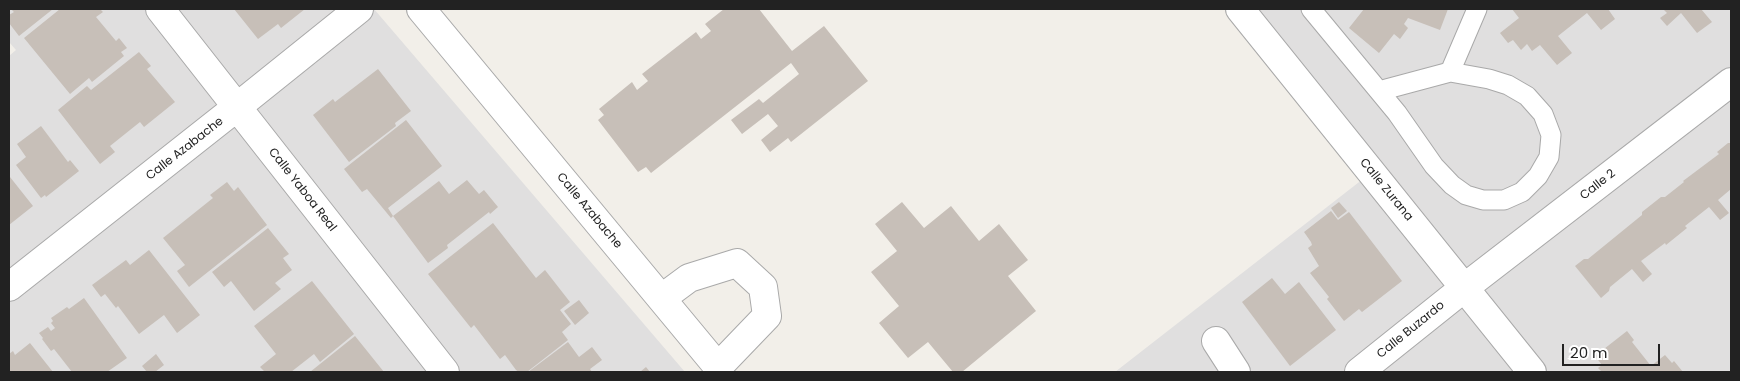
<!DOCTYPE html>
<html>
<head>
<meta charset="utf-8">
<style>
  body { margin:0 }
  #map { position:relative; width:1740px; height:381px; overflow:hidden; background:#f2efe9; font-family:Poppins,sans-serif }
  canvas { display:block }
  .frame { position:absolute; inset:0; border:10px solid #222; pointer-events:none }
  .scale { position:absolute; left:1562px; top:344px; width:98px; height:22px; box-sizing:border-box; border:2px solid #222; border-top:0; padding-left:6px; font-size:15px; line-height:18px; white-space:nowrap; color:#222; -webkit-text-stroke:4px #fff; paint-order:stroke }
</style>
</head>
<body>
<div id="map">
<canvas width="1740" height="381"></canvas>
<div class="frame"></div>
<div class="scale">20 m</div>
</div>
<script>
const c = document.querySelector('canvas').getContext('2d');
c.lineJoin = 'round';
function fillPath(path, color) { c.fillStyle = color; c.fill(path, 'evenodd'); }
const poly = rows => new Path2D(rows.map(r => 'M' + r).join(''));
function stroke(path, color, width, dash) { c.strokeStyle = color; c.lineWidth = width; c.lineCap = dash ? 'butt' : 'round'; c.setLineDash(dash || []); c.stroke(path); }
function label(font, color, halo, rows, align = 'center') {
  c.font = font + ' Poppins,sans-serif'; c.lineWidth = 4; c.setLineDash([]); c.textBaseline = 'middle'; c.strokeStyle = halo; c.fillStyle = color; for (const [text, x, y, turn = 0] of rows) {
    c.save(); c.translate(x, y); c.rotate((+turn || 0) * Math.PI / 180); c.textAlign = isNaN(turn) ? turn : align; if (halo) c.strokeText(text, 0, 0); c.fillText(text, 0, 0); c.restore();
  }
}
const residential = poly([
  [9,9,374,9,685,372,9,372,9,56,16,50,9,42],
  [1241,9,1731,9,1731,372,1115,372,1372,172]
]);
const building = poly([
  [11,9,53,9,19,36,9,23,9,15,14,12],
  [60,9,100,9,103,12,96,17,116,41,119,38,127,48,121,52,124,56,92,82,89,78,70,94,24,38],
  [234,9,305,9,281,28,278,24,258,39],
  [724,9,759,9,792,51,824,26,868,81,791,142,788,138,770,152,761,140,778,126,768,114,742,134,731,120,759,99,763,103,799,74,791,63,651,173,646,167,638,172,598,120,604,115,599,109,632,82,637,90,648,81,642,74,696,32,701,39,711,31,705,24],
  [1364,9,1448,9,1440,30,1408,18,1404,24,1408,28,1400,39,1394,34,1379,53,1349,28],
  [1512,9,1608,9,1615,19,1601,30,1587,13,1558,36,1572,53,1557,65,1540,45,1532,51,1527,44,1521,50,1513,40,1508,43,1500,33,1519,18],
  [1663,9,1701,9,1712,22,1697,33,1681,13,1667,26,1660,18,1667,13],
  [139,52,151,66,147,69,175,102,144,127,140,122,110,146,115,152,100,164,58,110,87,86,91,90],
  [378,69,411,111,395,123,396,126,349,162,313,115,333,99,335,102],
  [406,120,442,166,388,208,393,216,391,218,367,189,362,192,344,169],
  [41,126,68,162,70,160,79,171,46,197,45,195,41,198,16,165,26,157,17,144],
  [1728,143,1731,143,1731,189,1718,200,1729,213,1720,220,1709,207,1685,226,1687,228,1666,245,1665,243,1641,261,1652,274,1643,282,1632,269,1610,287,1609,291,1601,298,1575,266,1584,259,1588,259,1642,215,1642,212,1661,197,1665,197,1684,182,1683,181,1719,154,1717,152],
  [10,177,33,206,9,225,9,178],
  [467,180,479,194,484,190,498,207,490,214,489,212,447,245,448,248,428,263,393,216,439,181,449,194],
  [227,182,234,191,238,187,267,225,189,287,177,271,185,265,163,238,213,198,210,195],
  [902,202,924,228,951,206,979,241,999,224,1028,260,1008,276,1036,311,962,372,953,372,928,342,908,358,879,323,899,306,871,272,897,251,875,224],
  [1339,202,1347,211,1338,218,1331,208],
  [1331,211,1338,220,1349,212,1402,281,1362,312,1359,309,1344,321,1327,299,1329,297,1310,273,1319,266,1308,248,1312,245,1311,242,1304,232],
  [493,223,536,278,545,270,570,302,560,310,571,324,562,332,568,340,527,372,519,372,516,370,505,355,500,359,474,325,471,328,428,274],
  [268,228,289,254,283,258,292,270,275,283,281,289,254,311,231,281,224,287,212,272],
  [149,250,200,315,177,333,164,315,139,334,118,306,116,308,105,294,101,297,92,285,126,260,130,265],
  [1272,278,1285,294,1299,282,1336,330,1290,366,1242,302],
  [312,281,354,334,320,362,314,354,291,372,265,372,260,367,276,354,254,326],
  [84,298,127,358,107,372,72,372,54,349,51,351,42,339,43,338,39,333,48,327,51,331,55,328,51,323,53,321,51,318,67,307,69,309],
  [579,300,589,313,575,325,564,311],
  [1627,331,1634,340,1632,342,1651,366,1665,355,1672,363,1674,361,1683,372,1602,372,1598,368,1602,365,1595,356],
  [355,336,384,372,310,372],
  [568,342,579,357,592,347,602,360,590,369,592,372,528,372],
  [30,343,53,372,9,372,9,354,13,351,15,355],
  [156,354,164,365,155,372,147,372,142,366],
  [646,367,650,372,640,372]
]);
const lane = poly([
  [1311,9,1397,113,1434,166,1452,185,1466,195,1483,200,1504,200,1522,192,1538,176,1549,157,1551,135,1543,114,1527,96,1508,85,1489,79,1450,72],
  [1379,91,1450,72,1477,9]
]);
const street = poly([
  [160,9,445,372],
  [421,9,718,367,767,316,763,287,737,263,689,278,662,298],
  [1240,9,1532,372],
  [9,287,237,107,359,9],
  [1216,341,1236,372],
  [1359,372,1464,288,1731,82]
]);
const streetNames = [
  ["Calle Azabache",185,149,-38],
  ["Calle 2",1598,185,-38],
  ["Calle Yaboa Real",302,190,52],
  ["Calle Zurana",1386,190,51],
  ["Calle Azabache",589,211,50],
  ["Calle Buzardo",1411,330,-39]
];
fillPath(residential, '#e0dfdf');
fillPath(building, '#c7bfb8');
stroke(lane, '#a9a9a9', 21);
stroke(street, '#a9a9a9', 30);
stroke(lane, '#fff', 19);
stroke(street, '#fff', 28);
label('12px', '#222', '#fff', streetNames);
</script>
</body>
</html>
